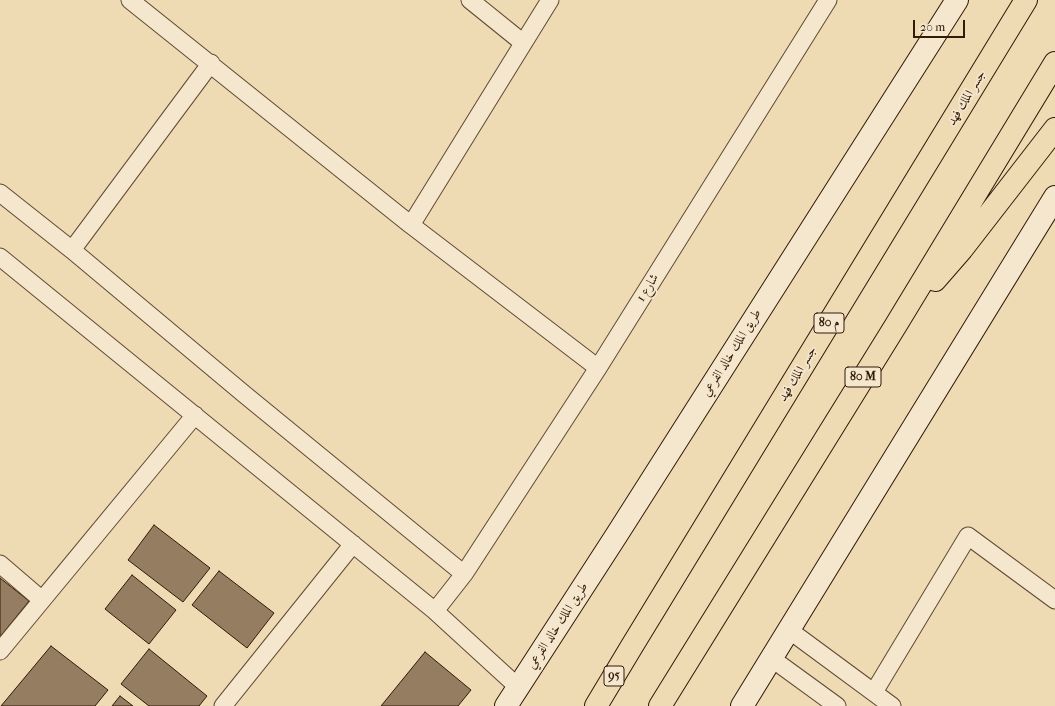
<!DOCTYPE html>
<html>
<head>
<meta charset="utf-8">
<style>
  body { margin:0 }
  #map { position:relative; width:1055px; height:706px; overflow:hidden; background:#eedab3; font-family:"IM FELL French Canon",serif }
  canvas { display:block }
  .scale { position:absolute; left:913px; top:20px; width:52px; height:18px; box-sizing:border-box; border:2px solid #321908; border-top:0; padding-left:5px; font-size:12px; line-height:14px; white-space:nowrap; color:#321908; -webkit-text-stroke:3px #f4e7ce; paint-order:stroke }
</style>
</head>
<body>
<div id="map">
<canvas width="1055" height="706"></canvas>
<div class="scale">20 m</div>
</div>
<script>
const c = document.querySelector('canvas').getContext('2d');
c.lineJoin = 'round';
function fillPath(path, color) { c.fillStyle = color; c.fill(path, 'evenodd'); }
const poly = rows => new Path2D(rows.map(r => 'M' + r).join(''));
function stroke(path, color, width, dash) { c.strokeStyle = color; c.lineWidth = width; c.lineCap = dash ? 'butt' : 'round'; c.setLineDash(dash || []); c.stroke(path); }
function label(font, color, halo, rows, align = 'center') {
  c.font = font + ' "IM FELL French Canon",Amiri,serif'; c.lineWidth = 3.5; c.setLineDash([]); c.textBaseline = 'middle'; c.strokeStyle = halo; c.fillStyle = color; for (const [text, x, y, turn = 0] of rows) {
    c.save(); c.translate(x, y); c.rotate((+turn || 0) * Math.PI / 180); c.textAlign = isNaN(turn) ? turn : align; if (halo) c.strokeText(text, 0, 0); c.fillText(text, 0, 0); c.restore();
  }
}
const building = poly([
  [154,525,210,568,183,602,128,560,154,525],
  [219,571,274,613,247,648,192,605,219,571],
  [132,575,176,610,149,644,105,609,132,575],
  [0,578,29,601,0,637,0,578],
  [51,646,108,690,95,706,1,706,51,646],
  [149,649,207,696,199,706,149,706,121,684,149,649],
  [425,652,471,690,458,706,381,706,425,652],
  [120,696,133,706,112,706,120,696]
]);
const minor = poly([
  [130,0,411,225,598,368],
  [470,0,522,42],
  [0,193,72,250,244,394,464,574],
  [411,225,550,0],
  [72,250,211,63],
  [0,257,435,611,518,687],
  [0,564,42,600],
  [435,611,464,574,598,368,828,0],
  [789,630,892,706],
  [0,651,195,415],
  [771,658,837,706],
  [874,692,968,536,1055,600],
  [223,706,353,544]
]);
const secondary = poly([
  [506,706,616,536,957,0],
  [742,706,1055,197]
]);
const motorway = poly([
  [935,280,962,249,1055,129],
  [596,706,632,646,1026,0],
  [660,706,896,325,1055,63]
]);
const shields = [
  [829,323,30],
  [863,377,36],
  [614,676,20]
];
const shieldNames = [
  ["م 80",829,323],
  ["80 M",863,377],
  ["95",614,676]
];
const streetNames = [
  ["جسر الملك فهد",967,98,-59],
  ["شارع 1",648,288,-58],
  ["طريق الملك خالد الفرعي",732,353,-58],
  ["جسر الملك فهد",798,374,-59],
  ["طريق الملك خالد الفرعي",558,626,-57]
];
fillPath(building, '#947d61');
stroke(building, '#321908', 1);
stroke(minor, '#614933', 19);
stroke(secondary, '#321908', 24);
stroke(motorway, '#321908', 24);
stroke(minor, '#f4e7ce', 17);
stroke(secondary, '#f4e7ce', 22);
stroke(motorway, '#eedab3', 22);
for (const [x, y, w] of shields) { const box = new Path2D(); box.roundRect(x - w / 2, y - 10, w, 20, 3); c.fillStyle = '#f4e7ce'; c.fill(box); stroke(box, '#321908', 1); }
label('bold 12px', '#321908', null, shieldNames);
label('13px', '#321908', '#f4e7ce', streetNames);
</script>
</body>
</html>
